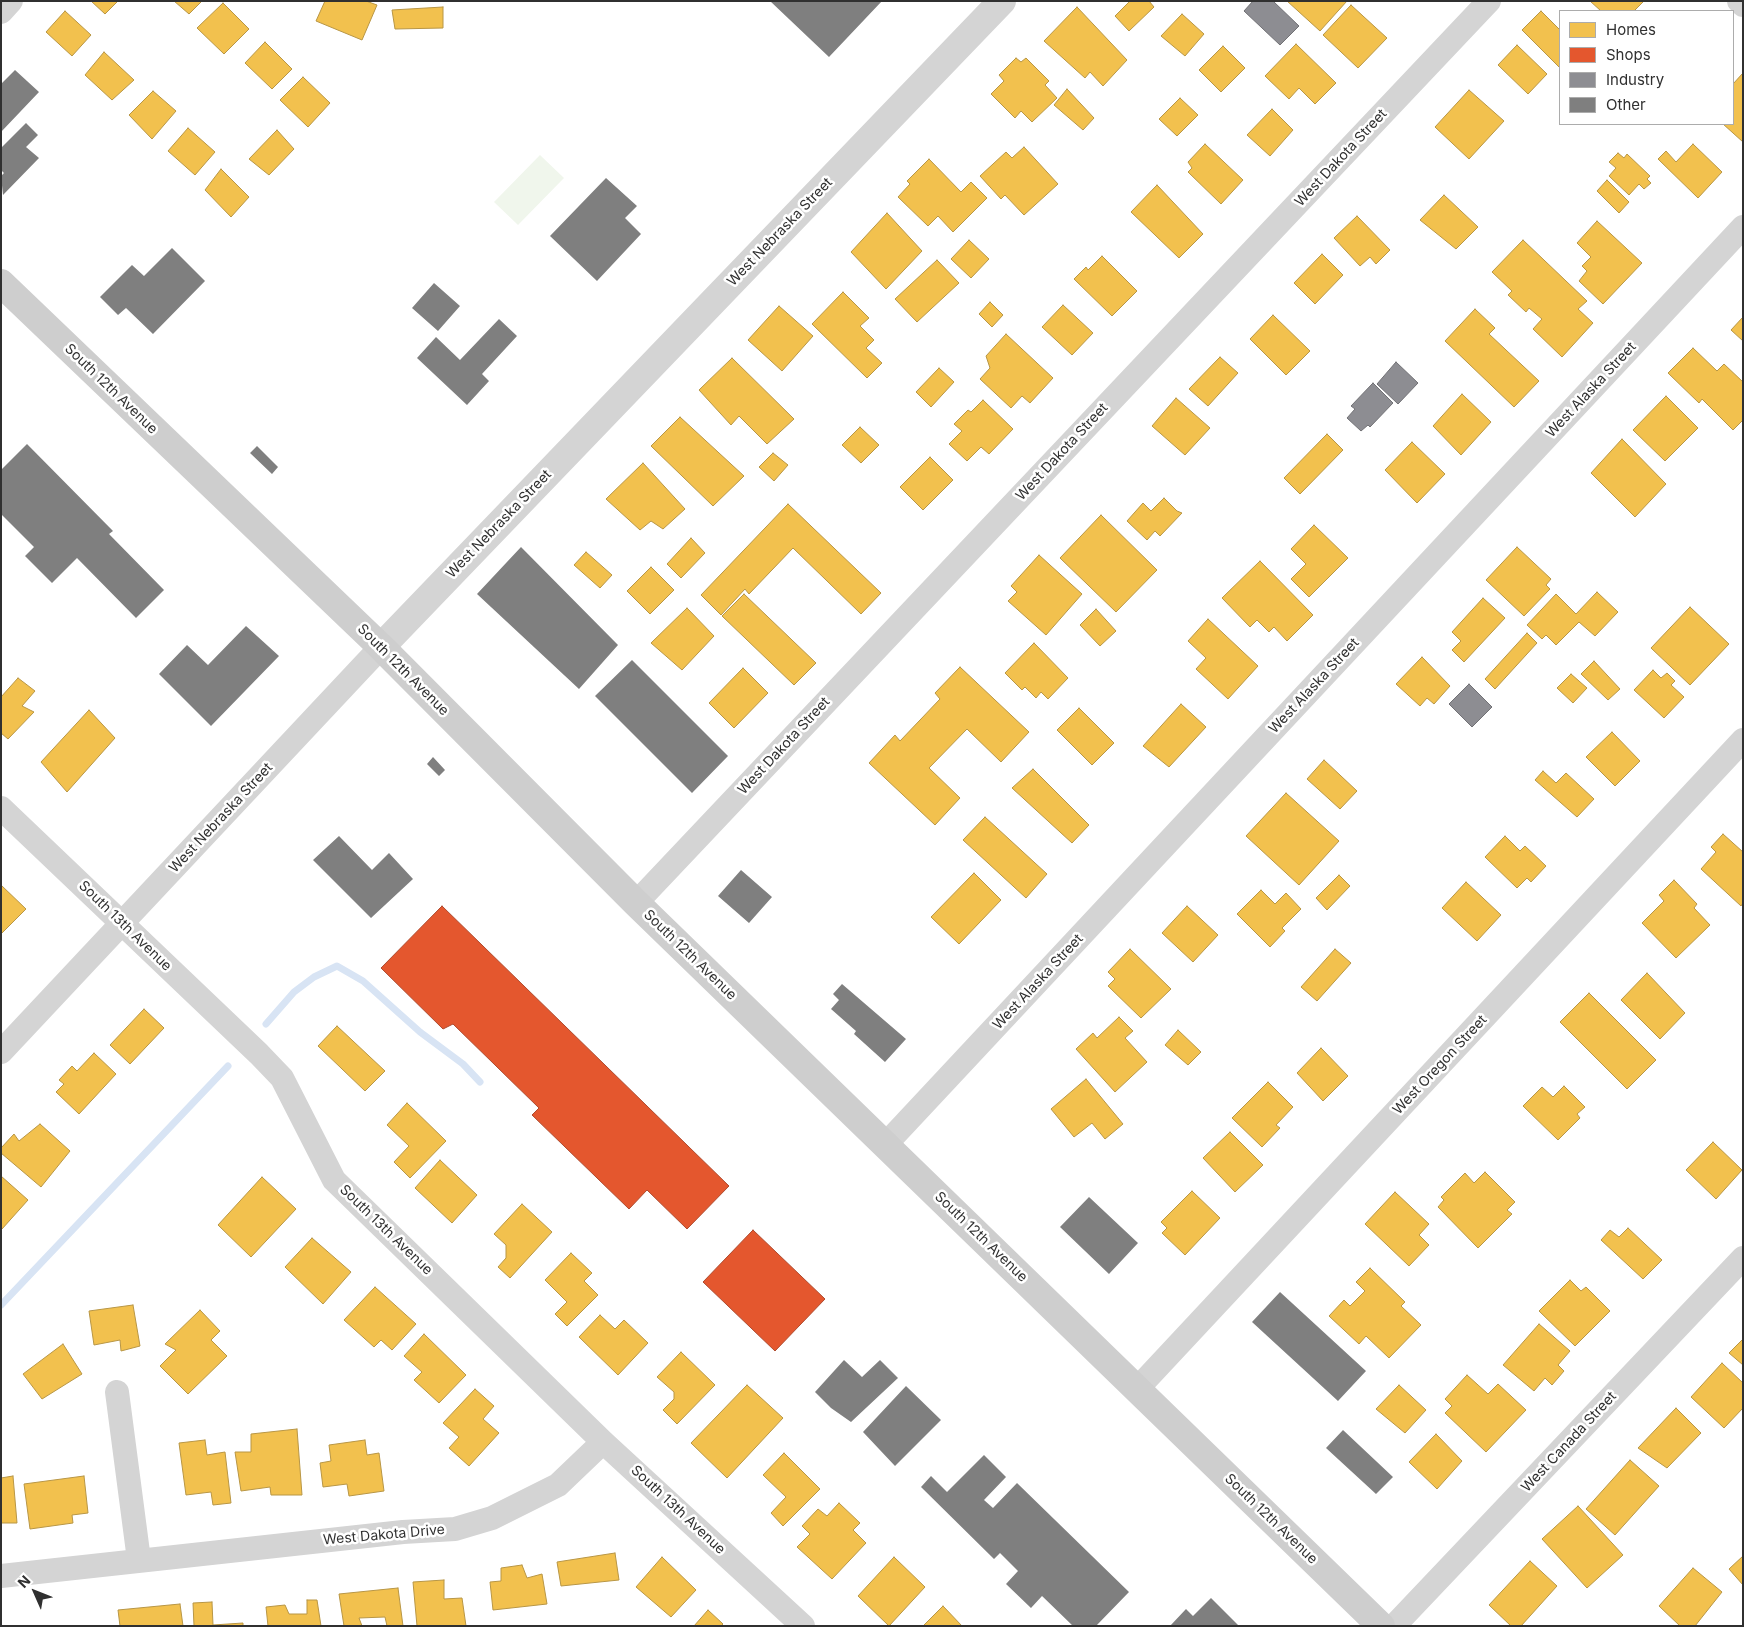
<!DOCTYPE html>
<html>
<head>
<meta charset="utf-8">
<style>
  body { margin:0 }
  #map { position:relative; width:1744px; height:1627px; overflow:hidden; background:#fff; font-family:Inter,sans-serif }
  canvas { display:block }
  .frame { position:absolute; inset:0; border:2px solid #303030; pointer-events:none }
  .legend { position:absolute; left:1559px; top:10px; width:175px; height:115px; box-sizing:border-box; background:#fff; border:1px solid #acacac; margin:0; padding:6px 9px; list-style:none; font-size:15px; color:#303030 }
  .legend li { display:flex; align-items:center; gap:10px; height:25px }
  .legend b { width:25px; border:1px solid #acacac }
  .north { position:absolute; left:10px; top:1567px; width:50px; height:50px; -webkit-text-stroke:4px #fff; paint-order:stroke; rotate:314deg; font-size:14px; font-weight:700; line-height:20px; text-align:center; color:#303030 }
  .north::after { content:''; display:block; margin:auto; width:18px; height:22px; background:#303030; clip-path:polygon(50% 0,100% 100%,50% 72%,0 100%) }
</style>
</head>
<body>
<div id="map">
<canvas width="1744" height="1627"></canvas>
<div class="frame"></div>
<ul class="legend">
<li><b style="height:14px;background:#f2c14e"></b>Homes</li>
<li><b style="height:14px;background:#e4572e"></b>Shops</li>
<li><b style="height:14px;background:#8d8d92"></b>Industry</li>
<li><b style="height:14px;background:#7f7f7f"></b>Other</li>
</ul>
<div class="north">N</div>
</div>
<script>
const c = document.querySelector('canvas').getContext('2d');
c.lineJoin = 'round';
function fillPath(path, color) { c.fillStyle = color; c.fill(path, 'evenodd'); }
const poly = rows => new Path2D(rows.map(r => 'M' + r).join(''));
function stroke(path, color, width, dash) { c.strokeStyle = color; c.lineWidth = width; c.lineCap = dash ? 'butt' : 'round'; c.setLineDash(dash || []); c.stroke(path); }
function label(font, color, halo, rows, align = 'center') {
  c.font = font + ' Inter,sans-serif'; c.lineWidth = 5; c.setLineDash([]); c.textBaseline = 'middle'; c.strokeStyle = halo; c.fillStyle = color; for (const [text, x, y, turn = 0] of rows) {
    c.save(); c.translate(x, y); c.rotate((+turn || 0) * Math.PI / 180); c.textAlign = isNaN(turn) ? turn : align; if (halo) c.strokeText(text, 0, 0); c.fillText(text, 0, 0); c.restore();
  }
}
const green = poly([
  [540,155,564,178,518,225,494,202]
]);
const homes = poly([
  [91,1,118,1,105,14,91,1],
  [174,1,202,1,189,14,174,1],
  [325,1,366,1,377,5,362,40,316,21,325,1],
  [1130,1,1149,1,1154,7,1129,31,1115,16,1130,1],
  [1287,1,1347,1,1320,31,1287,1],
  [1590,1,1644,1,1634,11,1601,11,1590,1],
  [223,3,249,29,224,54,197,28,223,3],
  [1351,5,1387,38,1358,68,1323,35,1351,5],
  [443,7,443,28,395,29,392,10,443,7],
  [1077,7,1127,60,1103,86,1090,72,1085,78,1044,41,1077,7],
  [65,11,91,35,72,56,46,32,65,11],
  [1541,11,1560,30,1560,68,1522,30,1541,11],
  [1182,14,1204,34,1185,56,1161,36,1182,14],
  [265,42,292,69,272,89,245,63,265,42],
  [1296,44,1336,83,1315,104,1299,88,1289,99,1265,76,1296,44],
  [1517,45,1547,74,1528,94,1498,65,1517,45],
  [1223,46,1245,68,1221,92,1199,70,1223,46],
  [104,52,134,80,112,100,85,75,104,52],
  [1016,58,1021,62,1026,58,1049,81,1045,85,1057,98,1032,122,1021,111,1015,118,991,94,1004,81,999,75,1016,58],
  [1743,73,1743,142,1723,124,1733,124,1733,84,1743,73],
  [303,77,330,103,308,127,280,100,303,77],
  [1067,89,1094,118,1083,130,1054,105,1067,89],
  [1469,90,1504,121,1469,159,1435,127,1469,90],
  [153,91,176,111,152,139,129,115,153,91],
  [1180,98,1198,115,1177,136,1159,119,1180,98],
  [1272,109,1293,130,1270,156,1247,135,1272,109],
  [188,128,215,152,195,175,168,151,188,128],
  [277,130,294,149,269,175,249,159,277,130],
  [1205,144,1243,180,1221,204,1188,172,1192,168,1188,162,1205,144],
  [1693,144,1722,172,1698,198,1658,159,1666,151,1676,162,1693,144],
  [1024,147,1058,184,1024,215,1005,195,1001,199,980,176,1006,152,1012,158,1024,147],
  [1618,153,1624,158,1627,154,1650,176,1647,179,1651,183,1644,189,1639,184,1629,195,1609,176,1616,168,1609,162,1618,153],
  [929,159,961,192,971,182,987,198,953,232,938,216,928,226,898,197,910,184,907,181,929,159],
  [221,169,249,197,231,217,205,190,221,169],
  [1607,180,1629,202,1619,213,1597,191,1607,180],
  [1157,185,1203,234,1179,258,1131,212,1157,185],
  [1444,195,1478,227,1456,249,1420,220,1444,195],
  [887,213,922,251,886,289,851,252,887,213],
  [1357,216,1390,250,1376,264,1370,257,1360,266,1334,238,1357,216],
  [1597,221,1642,263,1603,304,1579,281,1587,271,1582,266,1591,257,1577,243,1597,221],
  [969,240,989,259,971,278,951,259,969,240],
  [1523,240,1587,301,1578,309,1593,323,1562,357,1533,329,1542,319,1529,308,1526,312,1508,295,1512,291,1492,272,1523,240],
  [1322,254,1343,275,1315,304,1294,283,1322,254],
  [1102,256,1137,291,1112,316,1074,279,1086,267,1088,270,1102,256],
  [937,260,959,283,917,322,895,299,937,260],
  [843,292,869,318,860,326,874,340,866,348,882,363,867,378,812,324,843,292],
  [990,302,1003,315,992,327,979,314,990,302],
  [1063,305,1093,333,1072,355,1042,327,1063,305],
  [779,306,813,336,782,371,748,340,779,306],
  [1475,309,1495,328,1489,334,1539,381,1514,407,1445,341,1475,309],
  [1273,315,1310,351,1286,375,1250,339,1273,315],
  [1743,317,1743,341,1731,330,1743,317],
  [1006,334,1053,378,1030,403,1022,396,1011,408,980,379,990,368,986,356,1006,334],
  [1693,348,1717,371,1724,364,1743,382,1743,420,1733,430,1702,399,1699,403,1668,373,1693,348],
  [1220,357,1238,373,1208,406,1189,389,1220,357],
  [732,358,794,419,767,444,739,416,731,425,699,390,732,358],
  [939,368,954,382,931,407,916,392,939,368],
  [1462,394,1491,422,1461,455,1433,426,1462,394],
  [1666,396,1698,428,1665,461,1633,430,1666,396],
  [1176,398,1210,428,1185,455,1152,426,1176,398],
  [983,400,1013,429,989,454,981,447,967,461,949,444,962,431,954,424,968,410,971,412,983,400],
  [680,417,744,476,713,506,651,446,680,417],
  [860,427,879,445,861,463,842,445,860,427],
  [1327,434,1343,450,1300,494,1284,478,1327,434],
  [1622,439,1666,484,1635,517,1591,473,1622,439],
  [1412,442,1445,474,1417,503,1385,470,1412,442],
  [773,453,788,465,774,481,759,467,773,453],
  [930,457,953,480,923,510,900,487,930,457],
  [643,463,685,509,663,529,651,521,640,530,606,499,643,463],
  [1164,498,1177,511,1182,513,1160,536,1155,531,1147,540,1127,521,1143,503,1151,511,1164,498],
  [788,504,881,593,861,614,793,548,749,594,745,589,721,615,701,595,788,504],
  [1101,515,1157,570,1116,612,1060,558,1101,515],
  [1314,525,1348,558,1309,597,1291,579,1306,564,1291,549,1314,525],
  [691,538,705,553,681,578,667,564,691,538],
  [1517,547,1551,579,1546,585,1550,589,1524,616,1486,580,1517,547],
  [586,552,612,575,600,588,574,565,586,552],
  [1039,555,1082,594,1046,635,1008,601,1017,592,1011,586,1039,555],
  [1260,561,1313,615,1287,641,1274,627,1269,632,1257,620,1250,627,1222,598,1260,561],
  [651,567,674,590,650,614,627,591,651,567],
  [1597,592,1618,612,1595,636,1579,622,1556,645,1546,635,1542,639,1527,625,1556,594,1576,614,1597,592],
  [744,594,816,663,794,685,722,616,744,594],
  [1483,598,1505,618,1464,662,1452,650,1461,641,1452,632,1483,598],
  [1690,607,1729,644,1690,685,1651,648,1690,607],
  [687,608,714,636,682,670,651,643,687,608],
  [1096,609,1116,631,1100,646,1080,625,1096,609],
  [1208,619,1258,666,1228,699,1196,669,1206,658,1188,641,1208,619],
  [1527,633,1537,643,1495,689,1485,679,1527,633],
  [1034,643,1068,678,1048,699,1041,692,1036,698,1025,687,1022,690,1005,673,1034,643],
  [1422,657,1450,686,1434,704,1427,698,1420,706,1396,684,1422,657],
  [1594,661,1620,689,1608,700,1581,674,1594,661],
  [960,667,1029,732,1001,762,967,729,929,768,960,798,935,825,869,763,895,735,900,741,940,699,935,693,960,667],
  [743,668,768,693,734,728,709,703,743,668],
  [1653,670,1661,678,1667,673,1675,681,1671,685,1684,697,1664,718,1634,690,1653,670],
  [1571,674,1587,688,1573,703,1557,688,1571,674],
  [18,678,35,691,22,706,34,712,8,739,1,733,1,697,18,678],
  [1181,704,1206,727,1169,767,1143,746,1181,704],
  [1079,708,1114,743,1092,765,1057,730,1079,708],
  [89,710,115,738,67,792,41,762,89,710],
  [1612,732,1640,761,1615,786,1586,757,1612,732],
  [1324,760,1357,791,1340,809,1307,779,1324,760],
  [1033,769,1089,825,1072,843,1012,788,1033,769],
  [1543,771,1556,783,1566,773,1594,799,1577,817,1535,780,1543,771],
  [1286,793,1339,841,1299,885,1246,836,1286,793],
  [985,817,1047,874,1026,898,963,840,985,817],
  [1723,834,1743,852,1743,903,1741,906,1701,869,1716,852,1711,847,1723,834],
  [1505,836,1520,851,1525,846,1546,866,1531,882,1527,878,1517,888,1485,857,1505,836],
  [974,873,1001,900,959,944,931,917,974,873],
  [1339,875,1350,886,1327,910,1316,898,1339,875],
  [1674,880,1697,904,1694,908,1710,925,1676,958,1642,923,1664,901,1659,895,1674,880],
  [1466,882,1501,915,1477,941,1442,908,1466,882],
  [1,885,26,909,1,934,1,885],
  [1261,890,1275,904,1286,893,1301,909,1282,928,1285,931,1270,947,1237,914,1261,890],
  [1187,906,1218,935,1193,962,1162,933,1187,906],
  [1130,949,1171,989,1141,1018,1108,986,1115,979,1108,972,1130,949],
  [1335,949,1351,963,1317,1001,1301,987,1335,949],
  [1647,973,1685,1013,1660,1039,1621,1000,1647,973],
  [1589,993,1656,1060,1627,1089,1560,1022,1589,993],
  [144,1009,164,1028,130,1064,110,1045,144,1009],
  [1119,1017,1133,1031,1125,1038,1147,1062,1115,1092,1076,1049,1093,1033,1097,1038,1119,1017],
  [337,1026,385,1071,365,1091,318,1046,337,1026],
  [1178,1030,1201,1052,1188,1065,1165,1045,1178,1030],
  [1321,1048,1348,1076,1323,1101,1297,1073,1321,1048],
  [94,1053,116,1074,79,1114,56,1092,64,1084,59,1080,72,1066,77,1071,94,1053],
  [1086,1079,1123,1124,1105,1139,1092,1123,1074,1137,1051,1109,1086,1079],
  [1268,1082,1293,1107,1276,1125,1280,1128,1262,1147,1232,1118,1268,1082],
  [1564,1086,1585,1107,1577,1114,1580,1118,1558,1140,1523,1106,1542,1087,1553,1097,1564,1086],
  [407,1103,446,1141,410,1178,394,1162,409,1146,387,1125,407,1103],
  [40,1124,70,1151,41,1187,1,1153,1,1148,14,1134,19,1141,40,1124],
  [1230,1132,1263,1165,1235,1192,1203,1158,1230,1132],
  [1713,1142,1742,1170,1716,1199,1686,1170,1713,1142],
  [440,1160,477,1195,452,1223,415,1188,440,1160],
  [1485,1172,1515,1202,1507,1210,1512,1214,1478,1248,1438,1207,1444,1200,1441,1197,1465,1173,1474,1183,1485,1172],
  [1,1176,28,1200,2,1229,1,1228,1,1176],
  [262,1177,296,1209,251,1257,218,1225,262,1177],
  [1192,1191,1220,1218,1185,1255,1162,1233,1167,1228,1161,1222,1192,1191],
  [1395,1192,1429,1224,1419,1235,1429,1245,1409,1266,1365,1224,1395,1192],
  [522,1204,552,1232,510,1278,498,1267,506,1258,506,1245,494,1234,522,1204],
  [1628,1228,1662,1260,1643,1279,1601,1240,1610,1230,1619,1237,1628,1228],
  [312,1238,351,1272,323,1304,285,1267,312,1238],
  [571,1253,592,1273,584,1281,598,1295,567,1326,555,1314,567,1302,545,1280,571,1253],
  [1370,1268,1405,1302,1401,1306,1421,1325,1389,1358,1366,1336,1359,1344,1329,1316,1344,1300,1350,1306,1365,1291,1356,1282,1370,1268],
  [1570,1280,1581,1291,1586,1287,1610,1311,1575,1346,1539,1311,1570,1280],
  [375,1287,416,1324,392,1350,381,1340,374,1347,344,1320,375,1287],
  [133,1305,140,1346,121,1351,120,1340,94,1345,89,1311,133,1305],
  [200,1310,220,1331,211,1340,227,1356,188,1394,160,1366,176,1350,165,1344,200,1310],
  [600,1315,615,1329,624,1320,648,1343,618,1375,579,1337,600,1315],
  [1539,1324,1570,1351,1558,1365,1564,1371,1552,1385,1545,1378,1534,1391,1503,1365,1539,1324],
  [424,1334,466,1375,439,1403,414,1380,422,1372,404,1356,424,1334],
  [1743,1339,1743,1365,1729,1353,1743,1339],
  [63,1344,82,1374,42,1399,23,1374,63,1344],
  [681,1352,715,1385,677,1424,663,1410,674,1399,674,1392,657,1377,681,1352],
  [1722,1363,1743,1383,1743,1408,1724,1428,1691,1397,1722,1363],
  [1467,1375,1488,1394,1498,1384,1526,1410,1486,1452,1445,1413,1452,1406,1445,1399,1467,1375],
  [747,1385,783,1418,727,1478,691,1443,747,1385],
  [1399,1385,1426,1410,1405,1433,1376,1409,1399,1385],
  [475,1389,494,1406,483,1419,499,1433,469,1466,449,1448,459,1437,443,1423,475,1389],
  [1676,1408,1701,1433,1667,1468,1638,1448,1676,1408],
  [297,1429,302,1495,271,1495,270,1487,241,1491,235,1452,251,1452,251,1434,297,1429],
  [1436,1434,1462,1461,1437,1489,1409,1462,1436,1434],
  [205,1440,207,1455,225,1452,231,1503,213,1505,211,1492,186,1495,179,1443,205,1440],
  [365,1440,367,1455,379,1453,384,1491,349,1496,347,1484,323,1487,320,1463,331,1461,329,1445,365,1440],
  [784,1453,820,1489,783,1526,771,1513,786,1497,763,1475,784,1453],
  [1630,1460,1659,1486,1615,1535,1586,1509,1630,1460],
  [13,1476,17,1523,1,1523,1,1478,13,1476],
  [84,1476,88,1513,72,1515,73,1523,30,1529,24,1484,84,1476],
  [839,1503,860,1523,853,1530,866,1543,832,1579,797,1547,810,1534,802,1526,818,1509,827,1516,839,1503],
  [1578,1506,1623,1555,1587,1588,1542,1539,1578,1506],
  [615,1553,619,1580,561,1586,557,1562,615,1553],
  [1743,1556,1743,1585,1729,1569,1743,1556],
  [662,1557,696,1590,671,1617,636,1587,662,1557],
  [894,1557,925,1587,889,1626,858,1596,894,1557],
  [1530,1561,1557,1586,1521,1626,1511,1626,1489,1605,1530,1561],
  [522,1565,527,1578,542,1574,547,1604,493,1610,490,1582,501,1581,501,1568,522,1565],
  [1693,1568,1722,1592,1695,1626,1680,1626,1659,1606,1693,1568],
  [444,1580,444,1599,462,1598,466,1626,417,1626,413,1582,444,1580],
  [398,1588,403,1626,387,1626,385,1617,359,1618,362,1626,344,1626,339,1594,398,1588],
  [307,1600,317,1600,321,1626,268,1626,266,1607,285,1605,289,1614,307,1614,307,1600],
  [212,1602,213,1625,243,1623,243,1626,194,1626,193,1603,212,1602],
  [180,1604,183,1626,120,1626,118,1610,180,1604],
  [943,1606,962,1626,923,1626,943,1606],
  [708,1610,723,1624,721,1626,694,1626,708,1610]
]);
const shops = poly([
  [442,906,729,1186,687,1229,647,1190,629,1209,532,1115,539,1108,453,1024,443,1029,381,968,442,906],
  [753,1230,825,1299,775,1351,703,1282,753,1230]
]);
const industry = poly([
  [1253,1,1273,1,1299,26,1280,45,1244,11,1253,1],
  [1396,362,1418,383,1398,404,1377,384,1396,362],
  [1373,383,1393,403,1370,427,1368,425,1361,431,1347,418,1355,409,1351,406,1373,383],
  [1469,684,1492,707,1472,727,1449,704,1469,684]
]);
const stream = poly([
  [266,1024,294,992,314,977,337,966,363,981,420,1032,463,1064,480,1082],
  [1,1305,228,1066]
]);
const building = poly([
  [770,1,882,1,829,57],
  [15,70,39,92,1,132,1,84],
  [26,123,38,135,26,147,39,158,3,195,1,176,4,173,1,170,1,148],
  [606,178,637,206,625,218,641,234,597,281,550,236],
  [172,248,205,281,153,334,126,308,118,315,100,297,132,265,144,276],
  [434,283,460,306,438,331,412,308],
  [499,319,517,336,482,374,489,381,467,405,417,358,436,337,460,360],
  [27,444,113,531,109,534,164,590,136,618,77,558,52,583,25,556,34,547,1,514,1,470],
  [257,446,278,467,272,474,250,453],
  [521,547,618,645,579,689,477,594],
  [246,626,279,656,211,726,159,674,187,645,208,665],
  [632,660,728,756,692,793,595,696],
  [433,757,445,770,439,776,427,764],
  [339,836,372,870,389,853,413,879,371,918,313,860],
  [741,870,772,897,749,923,718,896],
  [842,984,906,1039,885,1062,854,1034,856,1031,831,1009,839,1000,833,994],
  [1089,1197,1138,1243,1109,1274,1060,1227],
  [1280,1292,1366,1371,1338,1401,1252,1322],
  [844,1360,862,1377,880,1360,898,1378,851,1422,831,1408,815,1392],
  [906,1386,941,1420,895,1466,863,1432],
  [1343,1430,1393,1477,1376,1494,1326,1448],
  [984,1455,1006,1477,984,1500,993,1508,1017,1483,1129,1592,1096,1626,1073,1626,1042,1596,1031,1608,1006,1584,1018,1571,1000,1553,994,1559,921,1487,931,1476,947,1492],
  [1211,1598,1239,1626,1170,1626,1186,1609,1193,1616]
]);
const minor = poly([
  [1739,1,1743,5],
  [1,12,11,1],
  [1,808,259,1054,282,1078,334,1180,603,1442,803,1626],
  [636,903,1489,1],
  [1,1052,381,647],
  [885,1145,1743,227],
  [1137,1389,1743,740],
  [117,1392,139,1560],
  [1,1576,403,1532,455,1529,492,1518,558,1485,603,1442],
  [1394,1626,1743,1258]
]);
const tertiary = poly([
  [381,647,1002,1]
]);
const secondary = poly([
  [1,283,381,647,636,903,1381,1626]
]);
const streetNames = [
  ["West Dakota Street",1341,158,-47],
  ["West Nebraska Street",780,232,-46],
  ["South 12th Avenue",111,389,44],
  ["West Alaska Street",1591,390,-47],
  ["West Dakota Street",1062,452,-47],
  ["West Nebraska Street",499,524,-46],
  ["South 12th Avenue",403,670,45],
  ["West Alaska Street",1314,686,-47],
  ["West Dakota Street",784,746,-47],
  ["West Nebraska Street",221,818,-47],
  ["South 13th Avenue",125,926,44],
  ["South 12th Avenue",690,955,44],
  ["West Alaska Street",1038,982,-47],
  ["West Oregon Street",1440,1065,-47],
  ["South 13th Avenue",386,1230,44],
  ["South 12th Avenue",981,1237,44],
  ["West Canada Street",1569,1442,-47],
  ["South 13th Avenue",678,1510,43],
  ["South 12th Avenue",1271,1519,44],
  ["West Dakota Drive",384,1535,-5]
];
fillPath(green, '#f0f6ec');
fillPath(homes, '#f2c14e');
stroke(homes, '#b89645', 1);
fillPath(shops, '#e4572e');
stroke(shops, '#ae4b2f', 1);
fillPath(industry, '#8d8d92');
stroke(industry, '#717175', 1);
stroke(stream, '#d8e4f4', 7);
fillPath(building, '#7f7f7f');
stroke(minor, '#d4d4d4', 24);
stroke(tertiary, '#d4d4d4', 28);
stroke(secondary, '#cecece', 28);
label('14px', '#303030', '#fff', streetNames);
</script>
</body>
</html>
